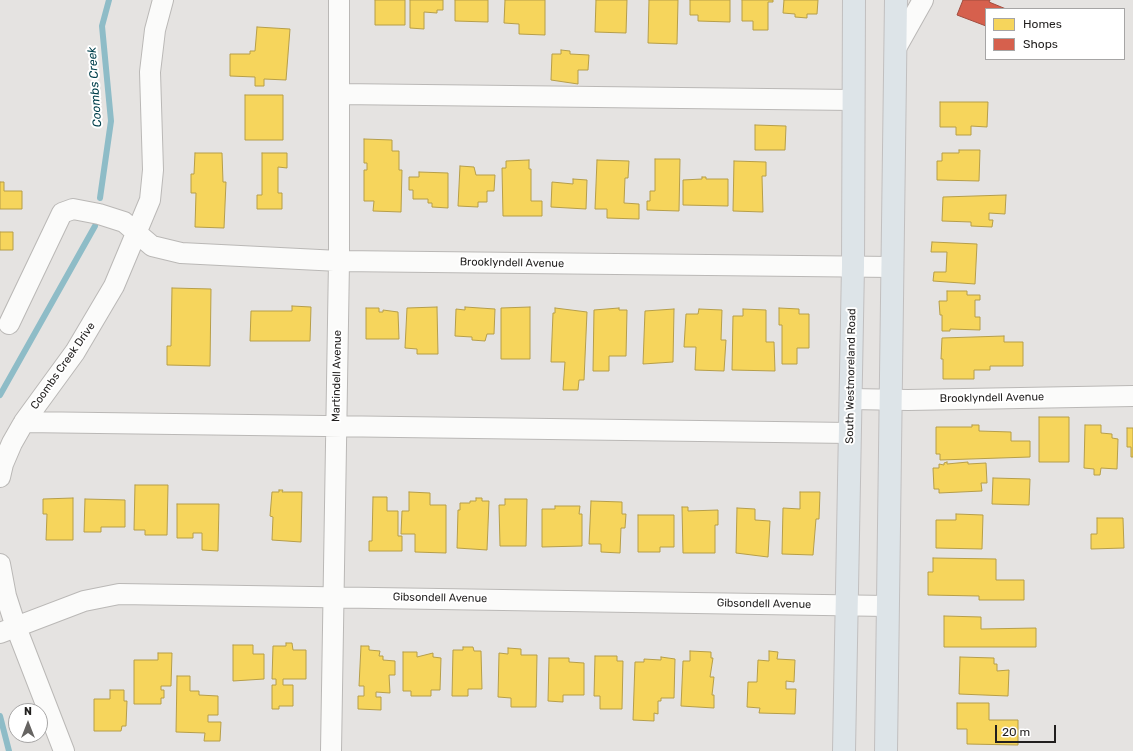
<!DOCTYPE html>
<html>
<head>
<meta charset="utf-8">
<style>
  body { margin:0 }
  #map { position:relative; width:1133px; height:751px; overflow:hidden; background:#e5e3e1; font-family:Rubik,sans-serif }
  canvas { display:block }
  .legend { position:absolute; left:985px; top:8px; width:140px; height:52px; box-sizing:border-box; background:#fff; border:1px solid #a6a5a5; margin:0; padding:5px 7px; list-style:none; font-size:12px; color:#211f1e }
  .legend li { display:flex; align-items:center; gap:8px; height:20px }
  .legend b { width:20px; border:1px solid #a6a5a5 }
  .north { position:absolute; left:8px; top:703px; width:40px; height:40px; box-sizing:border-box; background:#fff; border:1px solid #a6a5a5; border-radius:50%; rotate:0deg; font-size:11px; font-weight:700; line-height:16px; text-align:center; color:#211f1e }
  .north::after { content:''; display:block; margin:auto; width:14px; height:18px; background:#666462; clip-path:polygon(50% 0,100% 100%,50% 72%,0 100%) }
  .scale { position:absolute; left:995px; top:725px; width:61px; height:18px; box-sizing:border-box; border:2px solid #211f1e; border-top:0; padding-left:5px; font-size:12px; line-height:14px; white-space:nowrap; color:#211f1e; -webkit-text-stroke:3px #fff; paint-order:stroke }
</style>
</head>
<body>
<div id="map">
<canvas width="1133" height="751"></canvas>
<ul class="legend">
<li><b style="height:11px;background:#f6d55c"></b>Homes</li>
<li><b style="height:11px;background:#d6604d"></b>Shops</li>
</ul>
<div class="north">N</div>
<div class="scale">20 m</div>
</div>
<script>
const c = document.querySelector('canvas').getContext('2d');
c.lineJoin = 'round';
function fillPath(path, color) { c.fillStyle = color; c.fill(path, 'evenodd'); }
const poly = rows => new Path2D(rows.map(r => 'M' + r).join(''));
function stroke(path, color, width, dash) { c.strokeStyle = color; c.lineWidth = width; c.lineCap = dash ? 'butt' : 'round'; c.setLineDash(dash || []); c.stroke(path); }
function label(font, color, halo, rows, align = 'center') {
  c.font = font + ' Rubik,sans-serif'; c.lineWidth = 4; c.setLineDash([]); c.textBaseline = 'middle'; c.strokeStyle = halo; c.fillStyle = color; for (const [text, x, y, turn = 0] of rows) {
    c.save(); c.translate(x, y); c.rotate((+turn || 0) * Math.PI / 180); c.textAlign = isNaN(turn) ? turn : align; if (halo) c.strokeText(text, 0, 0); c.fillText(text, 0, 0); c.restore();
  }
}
const homes = poly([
  [375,0,405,0,405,25,375,25,375,0],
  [410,0,443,0,443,10,437,10,437,13,424,12,424,29,410,28,410,0],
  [455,0,488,0,488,22,455,21,455,0],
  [505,0,545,0,545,35,519,34,519,24,504,23,505,0],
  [596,0,627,0,626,33,595,32,596,0],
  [649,0,678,0,677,44,648,43,649,0],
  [690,0,730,0,730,22,698,21,698,15,690,15,690,0],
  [742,0,773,0,773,2,768,2,768,30,753,30,753,21,742,21,742,0],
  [784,0,818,0,817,14,807,14,807,18,795,17,795,14,783,13,784,0],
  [257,27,290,29,286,80,264,79,264,86,255,86,255,77,230,76,230,54,250,54,250,51,255,51,257,27],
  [561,50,570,51,570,54,589,55,588,70,578,70,578,84,551,80,552,54,561,54,561,50],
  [245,95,283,95,283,140,245,140,245,95],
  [940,102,988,102,987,127,971,126,971,135,956,135,956,127,940,127,940,102],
  [755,125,786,126,785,150,755,150,755,125],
  [364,139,392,140,392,151,399,151,399,170,402,170,401,212,373,211,374,201,364,201,364,170,367,170,367,163,364,163,364,139],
  [959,150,980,150,979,181,937,180,937,161,942,161,942,153,959,153,959,150],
  [195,153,222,153,223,182,226,182,224,228,195,227,196,193,191,193,191,174,194,174,195,153],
  [262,153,287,153,287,168,278,167,278,193,282,193,282,209,257,209,257,195,262,195,262,153],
  [655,159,680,159,679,211,647,210,647,201,650,201,650,191,655,191,655,159],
  [529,160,529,169,531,169,531,201,542,201,542,216,503,216,502,168,506,168,506,161,529,160],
  [597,160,629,161,628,178,625,178,624,203,639,204,639,219,607,218,607,209,595,209,597,160],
  [734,161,766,162,766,176,762,176,763,212,733,211,734,161],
  [460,166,474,167,476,175,495,175,494,191,487,191,487,202,478,202,478,207,458,206,460,166],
  [419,172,448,173,448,208,432,207,432,203,428,203,428,199,413,199,413,190,409,190,409,177,419,177,419,172],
  [702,177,706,177,706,179,728,179,728,206,683,205,683,180,702,179,702,177],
  [573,179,587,180,586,209,551,207,552,182,573,184,573,179],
  [0,182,4,182,4,191,22,191,22,209,0,209,0,182],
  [1006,195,1005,214,989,213,989,220,993,220,992,227,971,226,971,222,942,221,943,197,1006,195],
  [0,232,13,232,13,250,0,250,0,232],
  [932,242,977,244,975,284,933,281,934,272,946,272,947,252,931,252,932,242],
  [172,288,211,289,210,366,167,365,167,346,171,346,172,288],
  [947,291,967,291,967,295,980,295,980,300,975,300,975,317,980,317,980,330,950,329,950,331,942,331,942,315,940,315,939,301,947,301,947,291],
  [292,306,311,307,310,341,250,341,251,311,292,311,292,306],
  [437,307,438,354,417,354,417,349,405,348,407,308,437,307],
  [465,307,495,309,494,334,487,334,485,341,472,340,472,337,455,336,456,309,465,310,465,307],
  [530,307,530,359,501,359,501,308,530,307],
  [366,308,379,308,379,312,383,312,383,310,398,312,399,339,366,339,366,308],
  [555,308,587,312,584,380,579,380,578,390,563,390,565,362,551,362,553,313,555,313,555,308],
  [619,308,619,310,627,310,626,356,609,356,609,371,593,371,594,310,619,308],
  [779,308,799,309,799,314,809,314,809,348,797,348,797,364,782,364,782,325,779,325,779,308],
  [674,309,673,362,643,364,645,311,674,309],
  [699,309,722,310,721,340,726,340,724,371,695,370,696,347,684,347,686,314,698,314,699,309],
  [743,309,766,310,766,342,774,342,775,371,732,370,733,316,743,316,743,309],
  [1004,336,1004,342,1023,342,1023,366,990,366,990,370,974,370,974,379,943,379,943,359,941,359,942,338,1004,336],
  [1039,417,1069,417,1069,462,1039,462,1039,417],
  [972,425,979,425,979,431,1011,432,1011,441,1030,441,1030,457,940,460,940,454,936,454,936,427,972,427,972,425],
  [1085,425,1101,425,1101,433,1112,434,1112,438,1118,439,1117,469,1101,468,1100,475,1094,475,1094,469,1084,468,1085,425],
  [1127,428,1133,428,1133,457,1131,457,1131,447,1127,447,1127,428],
  [947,462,947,464,968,462,968,464,986,463,987,483,981,483,982,491,939,493,939,489,934,489,933,468,939,468,939,464,944,465,944,463,947,462],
  [993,478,1030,479,1029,505,992,504,993,478],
  [135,485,168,485,167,535,145,535,145,530,134,530,135,485],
  [279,490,283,490,282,492,302,492,301,542,272,540,273,517,270,516,272,492,279,492,279,490],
  [409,492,430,493,430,505,446,505,446,553,415,552,415,534,401,534,402,511,409,511,409,492],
  [800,492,820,492,819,519,816,519,813,555,782,554,783,508,800,509,800,492],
  [373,497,387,497,387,511,398,511,398,536,402,536,402,551,369,551,369,541,372,541,373,497],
  [73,498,73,540,46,540,47,514,43,514,43,499,73,498],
  [476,498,482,498,482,501,489,501,487,550,457,548,458,510,460,510,460,503,470,503,470,501,476,501,476,498],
  [85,499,125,500,125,527,101,527,101,532,84,532,85,499],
  [505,499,527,499,526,546,500,546,499,505,505,505,505,499],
  [591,501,622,502,622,514,626,514,625,528,621,528,620,553,601,552,601,544,589,544,591,501],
  [177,504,219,504,218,551,202,550,202,533,193,533,193,538,177,538,177,504],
  [555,506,580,506,579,514,582,514,582,546,542,547,542,509,555,509,555,506],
  [682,507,688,507,688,511,718,510,718,525,715,525,715,553,683,553,682,507],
  [737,508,755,509,755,520,770,521,768,557,736,553,737,508],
  [956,514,983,515,982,549,936,548,936,520,956,520,956,514],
  [638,515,674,515,674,547,660,547,660,552,638,552,638,515],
  [1097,518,1123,518,1124,548,1091,549,1091,534,1097,534,1097,518],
  [933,558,996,559,996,580,1024,580,1024,600,979,600,979,596,928,595,928,572,933,572,933,558],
  [944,616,981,617,981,629,1036,628,1036,647,944,647,944,616],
  [286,643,292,643,293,650,306,650,306,679,283,679,283,685,293,685,293,706,279,706,279,709,272,709,272,685,276,685,276,679,272,679,273,646,286,646,286,643],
  [233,645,253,645,253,654,264,654,264,679,233,681,233,645],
  [361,646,369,646,369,650,380,651,379,656,383,656,383,660,395,661,395,675,389,675,390,693,376,692,376,697,381,697,381,710,358,709,358,696,364,696,364,686,359,686,361,646],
  [463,647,473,647,474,651,481,651,482,689,468,689,468,696,452,696,453,650,463,650,463,647],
  [508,648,521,649,521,655,537,655,536,707,511,707,511,698,498,697,499,653,508,654,508,648],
  [690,651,711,652,711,658,713,658,710,677,714,677,712,695,714,695,714,708,681,706,683,661,690,661,690,651],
  [769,651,778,652,777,659,795,660,794,682,786,681,786,689,796,689,795,714,759,713,760,708,747,707,748,682,757,682,758,660,769,661,769,651],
  [403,652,417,652,417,657,433,653,433,657,441,658,440,690,431,690,431,696,411,696,411,691,403,691,403,652],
  [158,653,172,653,171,686,161,686,161,690,164,690,164,698,161,698,161,704,134,704,134,660,158,660,158,653],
  [595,656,617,656,617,661,623,661,622,709,600,709,600,696,594,696,595,656],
  [661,657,675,659,674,698,661,698,661,701,658,701,658,714,654,713,654,721,633,720,635,662,644,662,644,659,661,660,661,657],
  [960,657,994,658,994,664,997,664,997,671,1009,670,1008,696,959,694,960,657],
  [549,658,569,658,569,662,584,663,584,695,563,695,563,702,548,701,549,658],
  [177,676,190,676,190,691,199,691,199,695,218,696,218,715,208,715,208,722,221,722,220,741,204,741,205,733,176,732,177,676],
  [110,690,124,690,124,701,127,701,126,726,122,726,121,731,94,731,94,699,110,699,110,690],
  [957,703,989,703,989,720,1018,720,1018,745,967,744,967,729,957,729,957,703]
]);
const shops = poly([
  [963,0,990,0,989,2,1006,9,986,9,986,26,957,15,963,0]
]);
const stream = poly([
  [100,198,111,121,102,26,109,0],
  [0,395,95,226],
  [0,716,9,751]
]);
const minor = poly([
  [896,48,923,0],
  [339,94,853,100],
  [9,324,62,213,73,209,99,214,124,222,152,246,181,253,339,261,892,267],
  [850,399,908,400,1133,396],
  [24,422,850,433],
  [0,477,3,464,12,443,24,422,75,352,114,286,150,200,153,170,150,72,155,30,163,0],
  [0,564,6,596,16,627,64,751],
  [0,633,84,601,119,594,887,606],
  [331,751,339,261,339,0]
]);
const major = poly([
  [844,751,853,266,854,0],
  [886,751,896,0]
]);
const streetNames = [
  ["Brooklyndell Avenue",512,263,1],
  ["Coombs Creek Drive",63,366,-55],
  ["Martindell Avenue",337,376,-89],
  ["South Westmoreland Road",851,376,-89],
  ["Brooklyndell Avenue",992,398,-1],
  ["Gibsondell Avenue",440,598,1],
  ["Gibsondell Avenue",764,604,1]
];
const waterNames = [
  ["Coombs Creek",95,87,-94]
];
fillPath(homes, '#f6d55c');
stroke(homes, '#b69e49', 1);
fillPath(shops, '#d6604d');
stroke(shops, '#a04c3f', 1);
stroke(stream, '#8ebcc7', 6);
stroke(minor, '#bab8b6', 22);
stroke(major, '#c1bfbf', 24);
stroke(minor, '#fbfbfa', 20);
stroke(major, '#dde4e8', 22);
label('11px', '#211f1e', '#fff', streetNames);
label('italic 12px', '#00404c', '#fff', waterNames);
</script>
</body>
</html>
